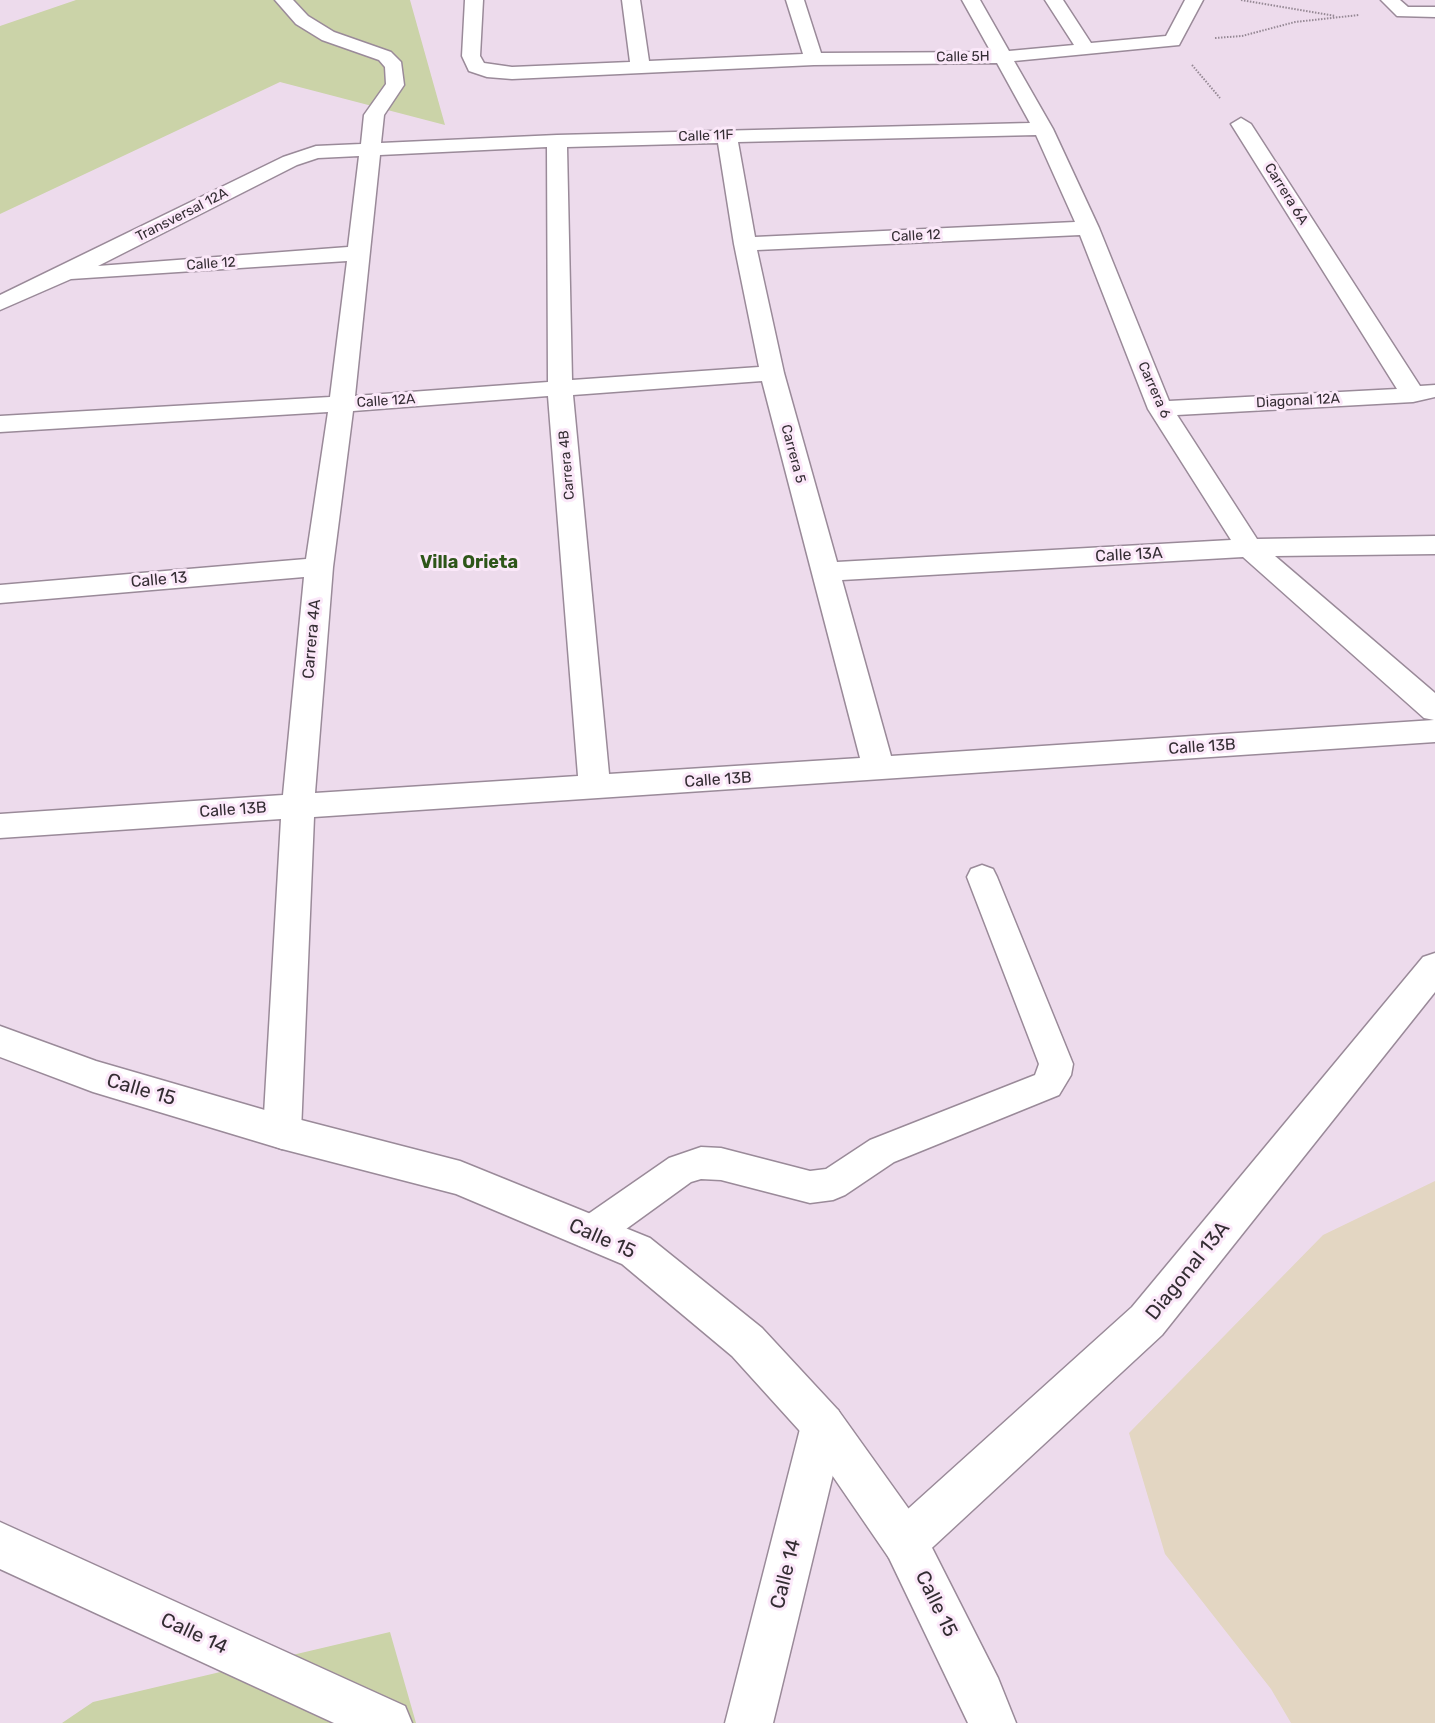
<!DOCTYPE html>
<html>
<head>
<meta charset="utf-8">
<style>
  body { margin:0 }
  canvas { display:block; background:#eddbec }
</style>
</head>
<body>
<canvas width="1435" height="1723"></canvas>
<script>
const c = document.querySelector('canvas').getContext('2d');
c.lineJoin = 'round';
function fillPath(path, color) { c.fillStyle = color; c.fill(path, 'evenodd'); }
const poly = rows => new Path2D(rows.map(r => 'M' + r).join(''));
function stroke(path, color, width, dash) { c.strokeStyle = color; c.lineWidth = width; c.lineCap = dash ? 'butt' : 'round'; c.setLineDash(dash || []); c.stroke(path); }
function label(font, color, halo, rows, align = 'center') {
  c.font = font + ' Rubik,sans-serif'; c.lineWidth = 6; c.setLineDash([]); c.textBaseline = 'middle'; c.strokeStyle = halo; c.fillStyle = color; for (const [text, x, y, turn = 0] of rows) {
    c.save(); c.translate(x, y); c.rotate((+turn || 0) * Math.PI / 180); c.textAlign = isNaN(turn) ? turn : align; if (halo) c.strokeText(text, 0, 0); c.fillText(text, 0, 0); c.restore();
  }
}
const education = poly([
  [1435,1181,1435,1723,1291,1723,1271,1689,1165,1554,1129,1433,1323,1235]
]);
const green = poly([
  [76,0,410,0,445,125,280,82,0,214,0,26],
  [390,1632,416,1723,62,1723,93,1702]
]);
const path = poly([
  [1241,0,1335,16],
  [1215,38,1242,36,1295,22,1359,15],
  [1192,65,1220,98]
]);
const lane = poly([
  [982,865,993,869,997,877,1073,1064,1071,1075,1059,1095,894,1162,845,1195,833,1200,810,1203,721,1180,701,1179,691,1182,604,1245,591,1250,578,1245,573,1233,578,1221,669,1158,701,1147,721,1148,810,1171,826,1169,870,1140,1035,1075,1039,1064,967,877,971,869,982,865]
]);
const street = poly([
  [275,0,293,0,308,16,334,32,391,52,401,62,404,85,384,115,381,143,557,135,1030,123,997,63,814,65,512,79,487,77,469,71,462,56,465,0,483,0,480,56,484,63,512,67,630,62,622,0,640,0,649,61,803,54,786,0,804,0,821,53,991,52,962,0,980,0,1009,51,1074,45,1045,0,1063,0,1091,43,1166,36,1185,0,1203,0,1179,45,1014,61,1053,129,1099,228,1169,401,1397,389,1231,124,1241,118,1251,124,1420,386,1435,385,1435,397,1413,402,1177,415,1257,539,1435,536,1435,554,1275,556,1435,693,1435,742,314,817,301,1132,295,1144,282,1149,269,1144,263,1132,281,819,0,838,0,814,283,795,304,577,0,603,0,585,306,559,328,412,0,432,0,416,330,397,347,261,71,279,0,310,0,295,283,157,316,146,361,144,364,115,386,84,385,67,379,60,322,40,296,24,275,0],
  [1036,135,1075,222,755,237,738,142,1036,135],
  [718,143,734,244,759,367,572,380,567,147,718,143],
  [547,147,548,382,355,396,380,155,547,147],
  [359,156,348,247,98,266,297,165,318,158,359,156],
  [1080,235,1148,409,1231,540,837,562,784,373,757,250,1080,235],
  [762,381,860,758,609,774,573,395,762,381],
  [548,396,578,776,315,793,333,567,353,411,548,396],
  [1243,557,1424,718,1434,720,891,756,842,580,1243,557],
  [1381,0,1400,0,1408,7,1435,7,1435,17,1397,16,1381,0],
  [1435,953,1435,992,1162,1335,921,1558,905,1565,889,1558,882,1542,889,1526,1132,1307,1423,957,1435,953],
  [823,1403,838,1410,845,1425,773,1723,725,1723,801,1425,808,1410,823,1403],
  [0,1522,405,1706,412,1723,334,1723,0,1569,0,1522]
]);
const secondary = poly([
  [0,1026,96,1061,282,1115,460,1161,650,1238,762,1328,838,1410,921,1526,998,1678,1016,1723,968,1723,889,1558,808,1440,732,1356,622,1264,456,1194,282,1149,93,1092,0,1057,0,1026]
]);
const farStreetnames = [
  ["Calle 5H",963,57,-1],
  ["Calle 11F",706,136,-2],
  ["Carrera 6A",1286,194,58],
  ["Transversal 12A",182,215,-27],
  ["Calle 12",916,236,-3],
  ["Calle 12",211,264,-4],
  ["Carrera 6",1154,390,66],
  ["Calle 12A",386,401,-4],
  ["Diagonal 12A",1298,401,-3],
  ["Carrera 5",793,454,75],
  ["Carrera 4B",567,465,-95]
];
const streetNames = [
  ["Calle 13A",1129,555,-3],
  ["Calle 13",159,580,-5],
  ["Carrera 4A",312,639,-85],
  ["Calle 13B",1202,747,-4],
  ["Calle 13B",718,780,-4],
  ["Calle 13B",233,810,-4]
];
const neighbourhoodNames = [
  ["Villa Orieta",469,563]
];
const nearStreetnames = [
  ["Calle 15",141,1090,16],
  ["Calle 15",602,1239,24],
  ["Diagonal 13A",1188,1271,-51],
  ["Calle 14",786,1574,-76],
  ["Calle 15",936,1604,64],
  ["Calle 14",194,1634,25]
];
fillPath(education, '#e3d6c2');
fillPath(green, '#cbd3a8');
stroke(lane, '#9a8a99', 3);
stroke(street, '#9a8a99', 3);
stroke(secondary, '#9a8a99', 3);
stroke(path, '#968995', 2, [1.5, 1.5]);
fillPath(lane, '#fff');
fillPath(street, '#fff');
fillPath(secondary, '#fff');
label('14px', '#342d33', '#fbe8f9', farStreetnames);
label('16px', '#342d33', '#fbe8f9', streetNames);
label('bold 18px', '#2e5619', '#fbe8f9', neighbourhoodNames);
label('20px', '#342d33', '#fbe8f9', nearStreetnames);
</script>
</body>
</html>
